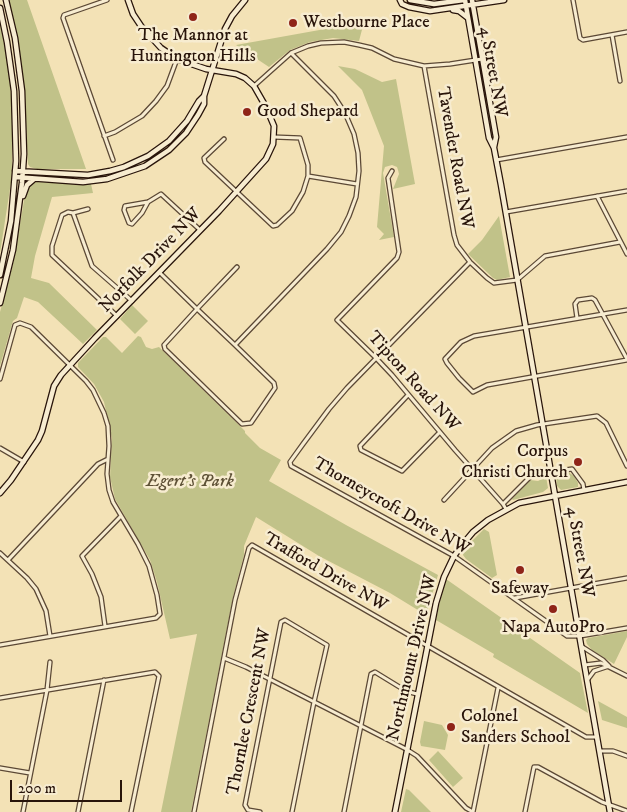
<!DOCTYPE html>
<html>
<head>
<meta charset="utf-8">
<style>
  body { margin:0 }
  #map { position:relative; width:627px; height:812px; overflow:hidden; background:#f3e2b6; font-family:"IM FELL DW Pica",serif }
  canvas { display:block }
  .scale { position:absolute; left:10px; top:780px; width:112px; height:22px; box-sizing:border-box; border:2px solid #28140a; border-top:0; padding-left:6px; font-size:15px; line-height:18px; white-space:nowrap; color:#28140a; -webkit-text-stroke:4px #f7ecd0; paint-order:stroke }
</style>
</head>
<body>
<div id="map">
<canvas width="627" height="812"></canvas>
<div class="scale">200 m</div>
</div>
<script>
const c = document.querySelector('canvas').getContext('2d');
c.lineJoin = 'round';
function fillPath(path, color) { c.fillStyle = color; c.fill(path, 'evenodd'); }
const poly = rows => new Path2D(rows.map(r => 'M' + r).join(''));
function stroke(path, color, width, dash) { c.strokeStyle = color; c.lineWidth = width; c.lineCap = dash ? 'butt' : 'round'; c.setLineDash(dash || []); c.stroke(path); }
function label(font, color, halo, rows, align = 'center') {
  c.font = font + ' "IM FELL DW Pica",serif'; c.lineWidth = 5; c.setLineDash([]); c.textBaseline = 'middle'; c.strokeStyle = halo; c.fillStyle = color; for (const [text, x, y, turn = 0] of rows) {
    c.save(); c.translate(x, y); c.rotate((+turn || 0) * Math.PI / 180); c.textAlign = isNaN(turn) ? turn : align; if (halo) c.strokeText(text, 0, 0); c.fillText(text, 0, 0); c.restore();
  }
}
const green = poly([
  [9,0,27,0,86,169,37,169,30,167,28,164,24,90,17,38],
  [0,20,9,68,12,110,12,176,0,253],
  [364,22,359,41,333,38,310,42,290,50,269,67,236,45],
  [338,66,355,69,382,82,396,79,415,184,393,189,399,174,398,170,397,167,392,165,385,167,383,173,394,237,379,240,384,234,377,227,384,146,362,90],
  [37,182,91,184,93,193,52,197,35,256,31,278,49,283,97,330,83,344,38,302,24,297,17,318,13,321,0,366,0,312,13,264,25,195,30,184],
  [499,216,510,277,497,280,493,278,468,254,482,240],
  [132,305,148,321,135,334,120,319],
  [138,336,141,337,146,347,152,349,159,347,245,431,245,433,260,448,281,460,269,481,346,525,438,575,426,615,390,593,319,556,256,517,244,546,244,555,233,597,191,812,161,812,197,634,170,639,157,582,150,560,115,499,110,477,112,438,104,402,94,384,78,367,78,363,103,337,106,337,122,353],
  [545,470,548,488,543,492,513,500,512,499,530,480,538,481,542,479,543,474,541,471],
  [568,472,574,476,578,483,578,487,561,490,557,486,556,475,558,473],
  [484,529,489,532,497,575,492,578,466,559,463,555,465,548],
  [446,579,580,673,588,713,493,657,494,654,436,620,442,591],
  [627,631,627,637,614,664,592,650,587,644,586,640,588,638],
  [598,701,627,717,627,728,602,720],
  [424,721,442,725,448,735,445,750,421,746,420,742],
  [438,751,463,778,453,787,429,760],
  [406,789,409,790,431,812,401,812]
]);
const street = poly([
  [107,0,64,15,63,18,113,160],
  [573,0,580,38,583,40,627,32],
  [612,35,620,81],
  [424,66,454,235,457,245,470,262,487,278,494,283,517,280,545,256,620,242],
  [254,86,291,53,308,46,321,43,344,42,359,45,372,48,394,59,424,66,450,64,482,59],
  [104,136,115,132,142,116,156,101,167,86,177,59],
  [224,139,204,158,205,162,273,226,277,225,292,211,303,192,308,176,308,165,300,138,274,137],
  [496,160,627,137],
  [392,171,388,178,399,252,397,258,337,320,376,358,392,375,455,450,503,504,506,509],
  [308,176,357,184],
  [597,196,627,254],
  [148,202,142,213,132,224,129,223,124,210,125,206,148,202,161,194,200,230],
  [88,209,73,213,68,212,62,215,52,246,52,255,117,316],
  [506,212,627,191],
  [73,213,92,266,132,301],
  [470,262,347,388,329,409,303,444,290,462,291,466,454,556,567,636,580,636,627,628],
  [160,273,197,309,235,345,274,383,275,388,251,423,242,424,165,349,164,345,197,309,237,267],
  [627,310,474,336,461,342,445,359,447,363,459,378,473,392,487,385,627,360],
  [577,318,575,304,578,300,592,298,595,300,627,359],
  [235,345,327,249,341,232,349,216,356,197,359,171,358,153,354,134,345,113,334,96,291,53],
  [0,379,15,325,20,323,31,327,86,381,93,390,104,413,108,426,109,446,107,474,109,490,113,502,138,544,149,566,157,595,160,614,156,618,0,645],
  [408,395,360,446,361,450,402,471,440,432],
  [0,448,24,462],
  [551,472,572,469,583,484,584,490],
  [444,500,492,448,516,431,537,425,597,416,606,423,627,466],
  [503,504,531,476,539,476],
  [0,553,27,578,36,589,46,611,50,636],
  [8,560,98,464,108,459],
  [515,598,627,578],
  [105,626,101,597,92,574,82,556,121,516],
  [581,646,603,660,609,666],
  [224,658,246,667,406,749,417,756,466,808,473,812],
  [585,665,601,663,627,676],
  [588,679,594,671,609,666],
  [0,698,155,672,159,676,131,812],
  [600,751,613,751,627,756],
  [0,768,30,773],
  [23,812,47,690,50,662],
  [78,812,104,680],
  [194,812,235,600,249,548,252,545,586,737,597,737],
  [260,812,248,810,245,805,281,622,285,620,327,645,314,702,292,812],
  [344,812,371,674,375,672,406,691,417,694],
  [473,812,498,688],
  [525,812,534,767,538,767,602,802,627,811]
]);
const secondary = poly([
  [400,0,402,4,409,7,430,11,504,0],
  [410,0,434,4,464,0],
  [465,0,489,138,494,148,501,185,610,812],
  [472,0,496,137,494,147],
  [0,8,7,42,14,91,16,161,11,221,0,275],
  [453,10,459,11,468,18],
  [15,171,88,175,110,171,124,167,148,156,169,141,187,121,199,101,204,96],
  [15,177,83,182,107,179,145,166,169,150,186,133,198,115,204,104,204,96,225,29,232,16,245,0],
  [23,196,27,185,34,179],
  [0,303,13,250,22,183,24,154,22,91,15,38,6,0],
  [0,493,11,480,38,440,42,431,54,386,61,375,95,338,219,211,266,159,273,144,274,126,266,107,254,86,245,78,236,74,206,69,177,59,161,48,141,26,133,14,128,0],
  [395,812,436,603,444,577,454,556,463,544,473,532,488,520,519,503,627,482]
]);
const markers = [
  [193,17,5,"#8f2418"],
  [293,23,5,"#8f2418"],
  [247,112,5,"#8f2418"],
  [578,462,5,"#8f2418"],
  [520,570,5,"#8f2418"],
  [553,609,5,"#8f2418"],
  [451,727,5,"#8f2418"]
];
const poiNames = [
  ["Westbourne Place",303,23],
  ["The Mannor at",193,36,"center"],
  ["Huntington Hills",193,57,"center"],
  ["Good Shepard",257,112],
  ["Corpus",568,452,"right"],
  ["Christi Church",568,473,"right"],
  ["Safeway",520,589,"center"],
  ["Napa AutoPro",553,628,"center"],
  ["Colonel",461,717],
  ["Sanders School",461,738]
];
const streetNames = [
  ["4 Street NW",492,72,80],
  ["Tavender Road NW",454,158,80],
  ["Norfolk Drive NW",151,261,-46],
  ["Tipton Road NW",413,382,48],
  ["Thorneycroft Drive NW",391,507,30],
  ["4 Street NW",579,552,80],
  ["Trafford Drive NW",325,573,30],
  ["Northmount Drive NW",413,658,-77],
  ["Thornlee Crescent NW",250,712,-79]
];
const parkNames = [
  ["Egert's Park",190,482]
];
fillPath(green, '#c1c289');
stroke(street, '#5b4835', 5.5);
stroke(secondary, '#28140a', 7);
stroke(street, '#f7ecd0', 3);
stroke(secondary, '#f7ecd0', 4.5);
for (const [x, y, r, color] of markers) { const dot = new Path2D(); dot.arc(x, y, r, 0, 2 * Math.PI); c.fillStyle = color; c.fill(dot); stroke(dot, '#f7ecd0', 2); }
label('18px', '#28140a', '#f7ecd0', poiNames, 'left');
label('18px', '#28140a', '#f7ecd0', streetNames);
label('italic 18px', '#5e5136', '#f7ecd0', parkNames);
</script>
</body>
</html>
